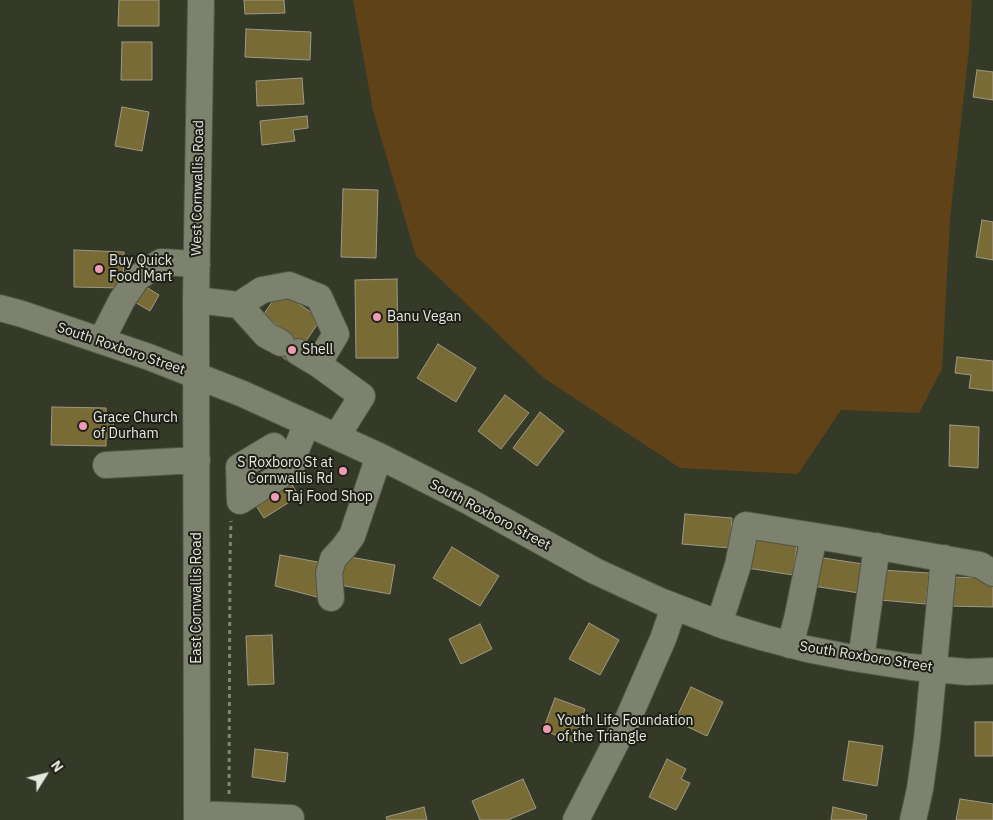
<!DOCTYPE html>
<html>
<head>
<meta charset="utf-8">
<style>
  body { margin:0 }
  #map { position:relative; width:993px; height:820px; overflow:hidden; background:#353a28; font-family:"IBM Plex Sans",sans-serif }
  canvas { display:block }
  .north { position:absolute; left:20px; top:750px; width:50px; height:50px; -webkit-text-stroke:4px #1e2018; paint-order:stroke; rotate:54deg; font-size:14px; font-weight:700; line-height:20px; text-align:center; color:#e5e8dd }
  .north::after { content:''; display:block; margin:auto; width:18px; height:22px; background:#e5e8dd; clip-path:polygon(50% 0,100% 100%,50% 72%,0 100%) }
</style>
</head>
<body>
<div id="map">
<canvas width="993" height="820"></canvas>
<div class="north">N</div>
</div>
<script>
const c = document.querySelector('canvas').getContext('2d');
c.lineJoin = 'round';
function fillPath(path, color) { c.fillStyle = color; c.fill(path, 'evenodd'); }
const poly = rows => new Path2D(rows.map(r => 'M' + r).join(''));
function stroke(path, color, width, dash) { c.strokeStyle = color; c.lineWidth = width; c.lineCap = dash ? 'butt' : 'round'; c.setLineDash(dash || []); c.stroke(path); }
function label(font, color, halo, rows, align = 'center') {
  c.font = font + ' "IBM Plex Sans",sans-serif'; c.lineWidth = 4; c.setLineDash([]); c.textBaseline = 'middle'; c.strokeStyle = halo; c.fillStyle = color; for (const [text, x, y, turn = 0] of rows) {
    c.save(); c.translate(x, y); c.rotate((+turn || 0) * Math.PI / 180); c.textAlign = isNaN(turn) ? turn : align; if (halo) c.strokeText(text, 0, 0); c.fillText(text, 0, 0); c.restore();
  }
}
const green = poly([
  [353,0,972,0,969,50,950,219,942,369,919,413,841,410,798,474,680,468,544,378,416,256,373,111]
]);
const building = poly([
  [119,0,159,0,159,26,118,26,119,0],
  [244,0,284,0,285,13,245,14,244,0],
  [246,29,311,32,310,60,245,57,246,29],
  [122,42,152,42,152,80,121,80,122,42],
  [977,70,993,72,993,100,973,97,977,70],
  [302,78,304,104,257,106,256,81,302,78],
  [122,107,149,112,142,151,115,146,122,107],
  [307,116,308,128,293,130,295,141,262,145,260,121,307,116],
  [343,189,378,190,376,258,341,257,343,189],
  [982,220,993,222,993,260,976,257,982,220],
  [74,250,124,252,123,288,74,287,74,250],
  [397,279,398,358,356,358,355,280,397,279],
  [143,285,159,295,150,311,133,301,143,285],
  [280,291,321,319,291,363,275,352,288,333,263,315,280,291],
  [438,344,476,368,456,402,417,378,438,344],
  [957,357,993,361,993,391,969,388,971,375,955,373,957,357],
  [505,395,529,413,501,449,478,431,505,395],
  [52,407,106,408,106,414,113,414,114,438,106,438,106,446,51,445,52,407],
  [540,412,564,431,537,466,513,448,540,412],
  [950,425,979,427,978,468,949,466,950,425],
  [286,475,299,496,264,518,251,498,286,475],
  [685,514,732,518,730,548,682,544,685,514],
  [751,538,797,545,793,575,747,568,751,538],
  [452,547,499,576,480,606,433,578,452,547],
  [280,555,323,563,317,597,275,586,280,555],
  [339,555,395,565,390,594,334,584,339,555],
  [817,557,863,564,859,593,813,586,817,557],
  [882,570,929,573,926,604,880,600,882,570],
  [948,577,993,578,993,607,948,606,948,577],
  [589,623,619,640,600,675,569,659,589,623],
  [480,624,492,649,461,664,449,639,480,624],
  [272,635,274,684,248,685,246,636,272,635],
  [691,687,723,702,707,736,675,721,691,687],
  [555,698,585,709,573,742,543,730,555,698],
  [975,722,993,722,993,756,975,756,975,722],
  [849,741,883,746,877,786,843,780,849,741],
  [255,749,288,753,285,782,252,777,255,749],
  [667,759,686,769,681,779,690,783,676,810,649,797,667,759],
  [523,779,536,808,508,820,480,820,472,801,523,779],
  [960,799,993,804,993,820,956,820,960,799],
  [424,807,427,820,387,820,386,817,424,807],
  [833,807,867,815,866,820,831,820,833,807]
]);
const path = poly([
  [229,794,230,557,231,521]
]);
const minor = poly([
  [196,300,239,305,262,290,289,285,319,297,336,334,318,364,362,396,337,436],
  [239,305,266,335,281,343],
  [0,308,22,314,149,357,243,394,379,456,470,502,595,571,660,601,725,626,765,638,807,649,853,658,911,667,967,672,993,671],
  [101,341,122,300,137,278,161,262,197,264],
  [298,352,318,364],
  [106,465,197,460],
  [291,469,274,446,239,467,240,501,291,469,296,450,307,423],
  [331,598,329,573,333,559,344,547,352,536,379,456],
  [719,624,738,565,746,525,840,540,980,565,993,573],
  [790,645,797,619,814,536],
  [861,659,877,546],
  [197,814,291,818],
  [197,820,196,300,201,0],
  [576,820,628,719,663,639,674,607],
  [913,820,920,789,927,739,944,558]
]);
const markers = [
  [99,269,5,"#f09ab4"],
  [377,317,5,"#f09ab4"],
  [292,350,5,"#f09ab4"],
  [83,426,5,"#f09ab4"],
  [343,471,5,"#f09ab4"],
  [275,497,5,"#f09ab4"],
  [547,729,5,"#f09ab4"]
];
const streetNames = [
  ["West Cornwallis Road",198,188,-89],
  ["South Roxboro Street",121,349,19],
  ["South Roxboro Street",490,515,28],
  ["East Cornwallis Road",197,598,-90],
  ["South Roxboro Street",866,657,9]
];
const poiNames = [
  ["Buy Quick",109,261],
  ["Food Mart",109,277],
  ["Banu Vegan",387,317],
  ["Shell",302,350],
  ["Grace Church",93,418],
  ["of Durham",93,434],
  ["S Roxboro St at",333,463,"right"],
  ["Cornwallis Rd",333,479,"right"],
  ["Taj Food Shop",285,497],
  ["Youth Life Foundation",557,721],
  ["of the Triangle",557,737]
];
fillPath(green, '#604218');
fillPath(building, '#786b36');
stroke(building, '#9e9985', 1);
stroke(minor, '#515545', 28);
stroke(path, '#818576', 3, [4, 4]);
stroke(minor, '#7c826e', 26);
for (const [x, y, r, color] of markers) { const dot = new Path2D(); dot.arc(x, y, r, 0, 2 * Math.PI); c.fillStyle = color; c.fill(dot); stroke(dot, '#1e2018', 2); }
label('14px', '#e5e8dd', '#1e2018', streetNames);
label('14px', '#e5e8dd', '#1e2018', poiNames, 'left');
</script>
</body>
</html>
